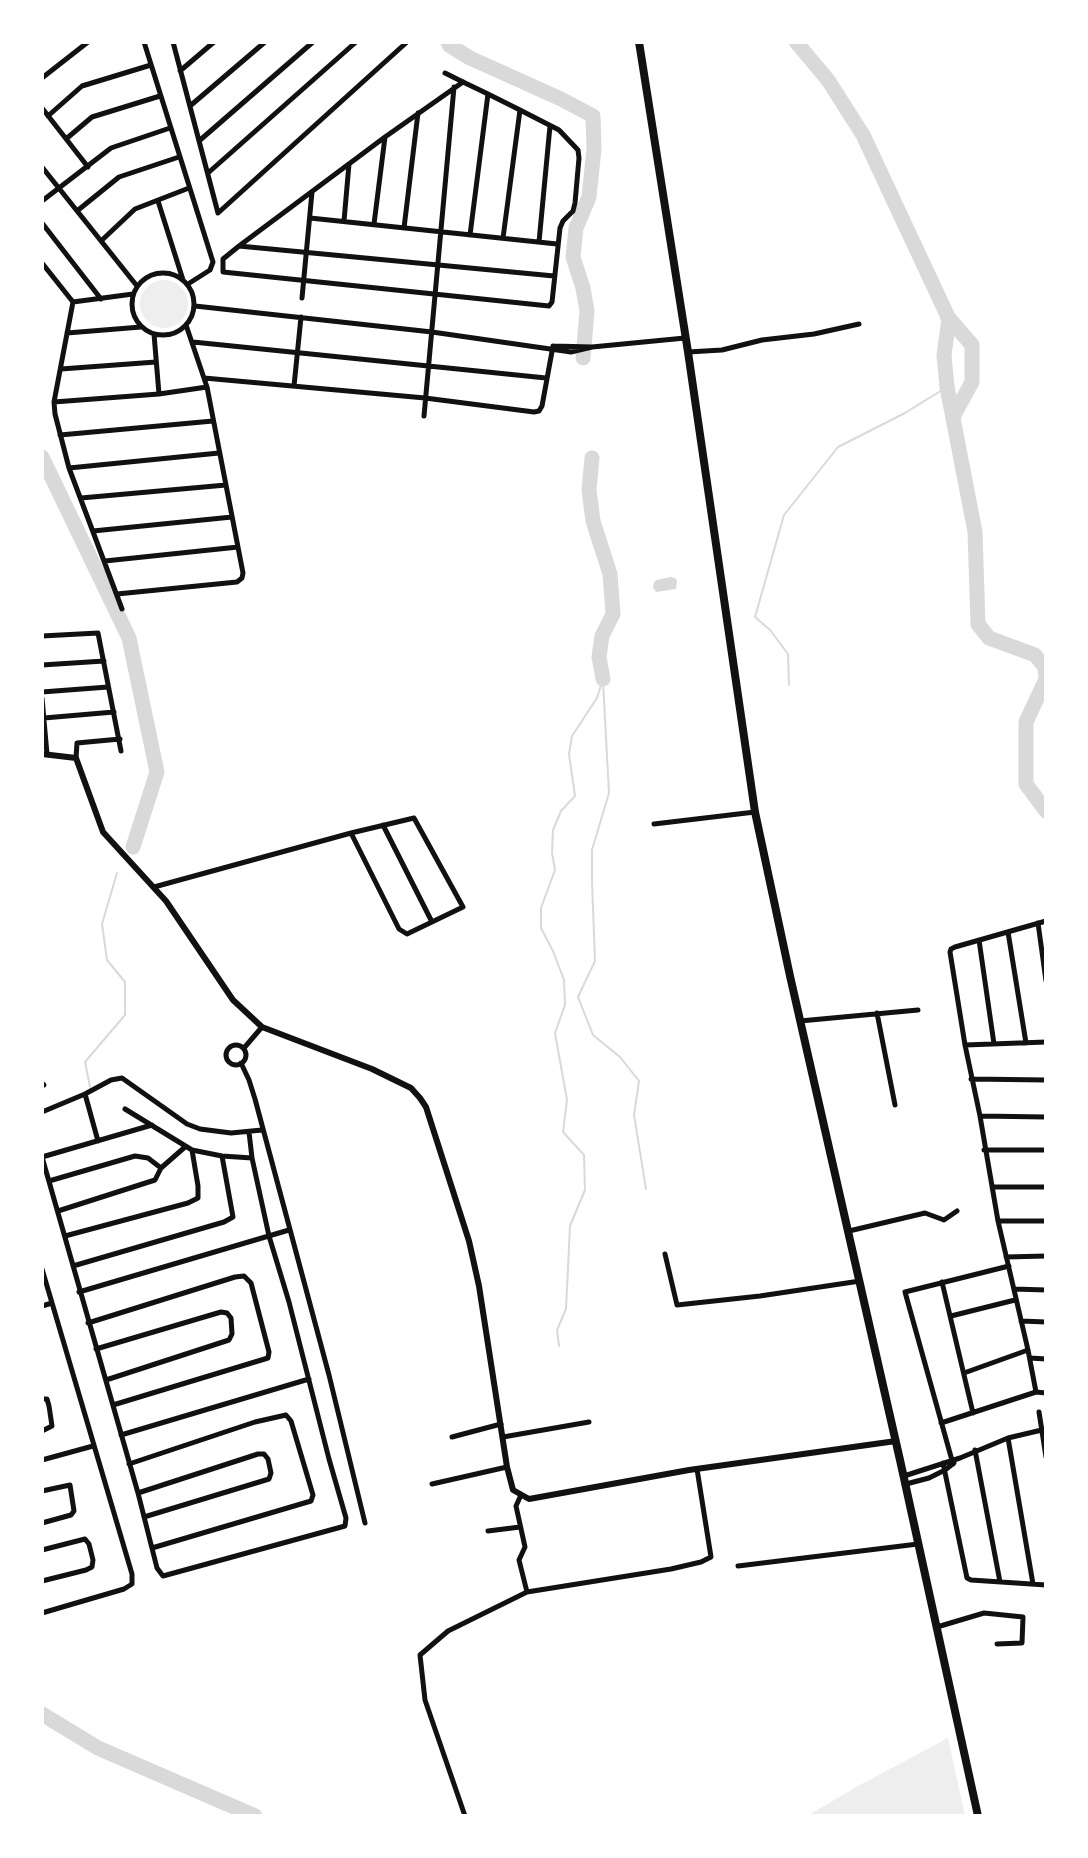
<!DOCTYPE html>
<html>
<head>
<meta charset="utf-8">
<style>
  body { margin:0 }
  #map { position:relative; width:1088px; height:1858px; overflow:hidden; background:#fff; font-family:Quicksand,sans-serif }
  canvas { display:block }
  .frame { position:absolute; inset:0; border:44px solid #fff; pointer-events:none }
</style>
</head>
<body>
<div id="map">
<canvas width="1088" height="1858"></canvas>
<div class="frame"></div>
</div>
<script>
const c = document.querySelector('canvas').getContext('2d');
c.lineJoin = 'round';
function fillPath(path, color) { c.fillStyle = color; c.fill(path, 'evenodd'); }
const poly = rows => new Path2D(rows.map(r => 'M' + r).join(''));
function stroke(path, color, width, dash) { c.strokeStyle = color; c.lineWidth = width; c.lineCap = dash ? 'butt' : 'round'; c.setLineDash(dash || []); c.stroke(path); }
const green = poly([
  '140 304a24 24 0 1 1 48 0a24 24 0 1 1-48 0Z',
  [948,1738,965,1816,807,1816,858,1786]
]);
const water = poly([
  [670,577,675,578,677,581,676,589,656,592,653,588,654,582,657,580]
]);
const stream = poly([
  [603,682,609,793,592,850,592,881,595,961,578,997,593,1035,620,1057,639,1081,634,1115,646,1189],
  [789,685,788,654,770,630,755,617,784,515,838,447,905,413,947,387],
  [90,1087,85,1062,125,1015,125,982,107,960,102,924,117,873],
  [559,1346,557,1330,566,1309,570,1226,585,1190,584,1155,563,1132,567,1100,555,1033,565,1005,564,980,553,951,541,928,541,908,555,870,552,853,553,830,561,811,575,796,569,754,572,736,597,698,603,679]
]);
const river = poly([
  [448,42,449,45,470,58,561,99,593,116,594,149,589,197,576,228,573,257,583,288,587,311,583,358],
  [796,42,828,80,863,135,949,319,944,355,947,387,975,532,978,624,989,638,1035,655,1045,667,1046,679,1026,722,1026,784,1046,811],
  [947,316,972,345,972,382,953,417],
  [42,457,129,638,157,772,133,847],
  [592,458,589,490,593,521,610,574,613,614,602,636,599,657,603,679],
  [42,1714,98,1748,255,1816]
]);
const minor = poly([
  [144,42,213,262,210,270,188,284],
  [173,42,218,213,407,42],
  [180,71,214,42],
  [445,73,463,82,488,94,520,110,559,130,578,150,579,158,575,203,573,211,563,221,560,228,552,302,549,306,223,272,223,259,239,246,385,137,463,82],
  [42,78,88,42],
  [190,106,265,42],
  [42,108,88,167],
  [48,116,82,86,151,65],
  [66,139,92,117,160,96],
  [199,141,313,42],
  [42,167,137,286],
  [208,173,356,42],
  [42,201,111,148,170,128],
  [158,201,183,280],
  [77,211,119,177,179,157],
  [310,218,557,244],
  [344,221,349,164],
  [42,223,101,299],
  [374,224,385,137],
  [404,228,418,113],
  [470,235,488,94],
  [503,238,520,110],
  [101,241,135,209,189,188],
  [539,242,550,126],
  [239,246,554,276],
  [42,263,73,302],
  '132 304a31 31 0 1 1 62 0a31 31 0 1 1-62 0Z',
  [302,298,312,192],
  [195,306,432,332,571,352,592,347],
  [67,333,141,327],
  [154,334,159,394],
  [193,342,546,378],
  [553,346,592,347,685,338],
  [688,352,722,350,762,340,814,334,859,324],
  [61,369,156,362],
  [204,378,425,398,534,412,539,411,542,406,553,346],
  [294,386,301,317],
  [54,402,159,394,207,387],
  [424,416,454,87],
  [60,435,213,421],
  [69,468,219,453],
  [81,498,226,485],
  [93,531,232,517],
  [105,561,238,547],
  [117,594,237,582,242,578,243,573,207,387,186,325],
  [122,609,69,468,55,414,54,402,73,302,133,294],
  [42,636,98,633,121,751],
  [42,665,104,661],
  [42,692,108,687],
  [42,698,47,754],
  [44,718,114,712],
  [76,758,77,743,120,739],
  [654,824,755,812],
  [383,825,432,922],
  [154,887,351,833,414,818,463,907,407,934,399,929,351,833],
  [1038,923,1046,981],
  [1008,932,1026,1043],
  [979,940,994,1044],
  [877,1013,895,1105],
  [800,1021,918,1010],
  '226 1055a10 10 0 1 1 20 0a10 10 0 1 1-20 0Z',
  [965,1045,1046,1042],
  [244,1048,262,1027],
  [241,1063,249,1080,255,1099,329,1375,365,1523],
  [971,1079,1046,1080],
  [42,1083,44,1085,42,1086],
  [85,1094,98,1141],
  [125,1109,192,1150,222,1156,252,1158],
  [42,1112,85,1094,111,1080,122,1078,187,1124,200,1129,231,1133,262,1130],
  [980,1116,1046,1117],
  [984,1150,1046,1150],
  [42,1157,138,1493,157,1568,163,1576,345,1526,346,1518,329,1459,289,1302,269,1236,252,1158,249,1132],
  [42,1157,152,1125],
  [49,1181,135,1156,148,1158,161,1168],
  [992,1187,1046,1187],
  [58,1211,155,1180,161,1168,185,1147],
  [998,1221,1046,1221],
  [849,1231,925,1213,944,1220,957,1211],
  [65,1236,188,1203,198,1198,198,1186,192,1150],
  [665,1254,677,1305,760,1296,860,1281],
  [1006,1257,1046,1256],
  [73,1266,224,1222,233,1217,222,1156],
  [42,1269,132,1574,132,1584,124,1589,42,1613],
  [942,1282,973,1413],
  [1014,1289,1046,1290],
  [79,1292,289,1230],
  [42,1306,52,1303],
  [951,1316,1015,1300],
  [1021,1321,1046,1322],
  [88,1323,235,1277,244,1276,251,1283,269,1352,268,1358,113,1405],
  [96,1349,221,1312,227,1313,231,1318,232,1334,229,1340,106,1380],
  [1030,1358,1046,1359],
  [964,1373,1028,1350],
  [1036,1392,1028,1350,998,1221,980,1116,965,1045,950,952,951,949,955,947,1046,921],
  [42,1399,47,1399,49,1406,52,1426,42,1431],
  [1039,1412,1046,1457],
  [941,1423,1036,1392,1046,1393],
  [121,1435,309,1379],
  [452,1437,501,1424],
  [503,1437,589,1422],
  [1008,1438,1033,1584],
  [975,1450,1000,1582],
  [42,1460,93,1446],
  [943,1463,967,1578,971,1580,1046,1585],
  [129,1464,255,1422,286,1415,291,1421,313,1495,311,1501,152,1548],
  [953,1464,905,1292,1009,1266],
  [904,1476,960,1458,1008,1438,1046,1429],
  [432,1484,507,1467],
  [906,1484,929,1478,945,1470,954,1463],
  [42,1491,70,1485,74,1511,71,1515,42,1523],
  [138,1493,258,1454,264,1454,268,1459,271,1473,269,1479,144,1517],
  [521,1495,516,1506,525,1547,519,1560,527,1592,671,1569,701,1562,711,1557,697,1469],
  [488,1531,520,1527],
  [42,1550,85,1539,89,1544,93,1560,92,1567,86,1570,42,1581],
  [738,1566,918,1544],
  [937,1627,984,1613,1023,1617,1022,1643,997,1644],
  [465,1816,425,1700,420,1655,448,1631,527,1592]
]);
const tertiary = poly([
  [42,754,76,758,103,832,166,901,233,1000,262,1027,372,1069,411,1088,420,1098,426,1107,469,1241,479,1286,507,1467,513,1490,529,1499,689,1470,896,1441]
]);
const primary = poly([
  [639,42,688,352,755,812,790,976,900,1460,978,1816]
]);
fillPath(green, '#eee');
fillPath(water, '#d9d9d9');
stroke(stream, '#d9d9d9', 2);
stroke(river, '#d9d9d9', 15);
stroke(minor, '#111', 5);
stroke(tertiary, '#111', 6);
stroke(primary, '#111', 8);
</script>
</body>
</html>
